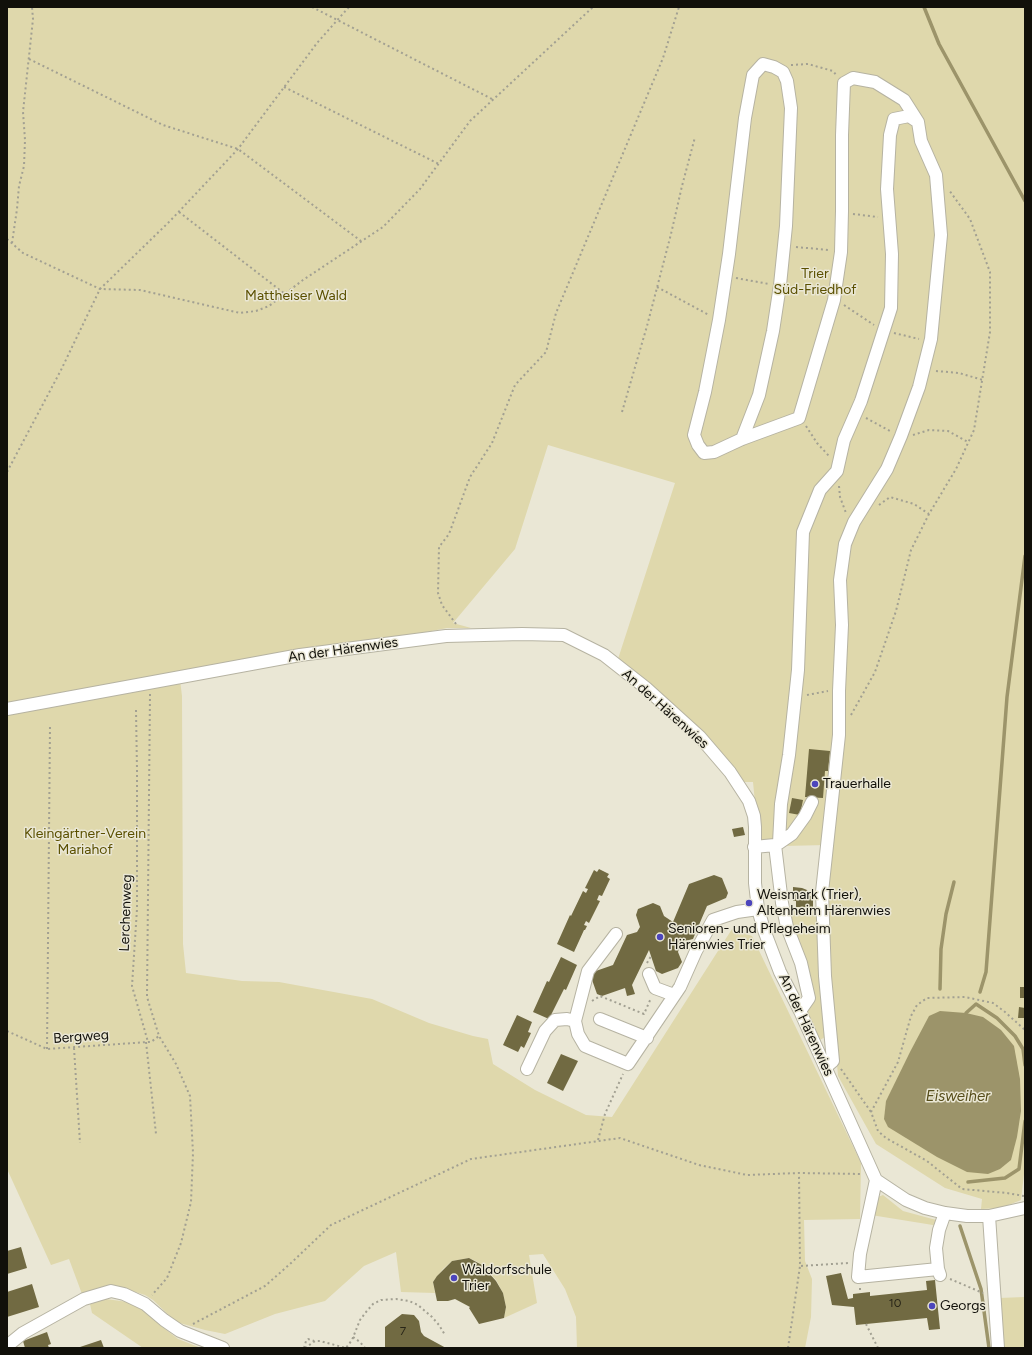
<!DOCTYPE html>
<html>
<head>
<meta charset="utf-8">
<style>
  body { margin:0 }
  #map { position:relative; width:1032px; height:1355px; overflow:hidden; background:#eae7d5; font-family:Figtree,sans-serif }
  canvas { display:block }
  .frame { position:absolute; inset:0; border:8px solid #11100a; pointer-events:none }
</style>
</head>
<body>
<div id="map">
<canvas width="1032" height="1355"></canvas>
<div class="frame"></div>
</div>
<script>
const c = document.querySelector('canvas').getContext('2d');
c.lineJoin = 'round';
function fillPath(path, color) { c.fillStyle = color; c.fill(path, 'evenodd'); }
const poly = rows => new Path2D(rows.map(r => 'M' + r).join(''));
function stroke(path, color, width, dash) { c.strokeStyle = color; c.lineWidth = width; c.lineCap = dash ? 'butt' : 'round'; c.setLineDash(dash || []); c.stroke(path); }
function label(font, color, halo, rows, align = 'center') {
  c.font = font + ' Figtree,sans-serif'; c.lineWidth = 3; c.setLineDash([]); c.textBaseline = 'middle'; c.strokeStyle = halo; c.fillStyle = color; for (const [text, x, y, turn = 0] of rows) {
    c.save(); c.translate(x, y); c.rotate((+turn || 0) * Math.PI / 180); c.textAlign = isNaN(turn) ? turn : align; if (halo) c.strokeText(text, 0, 0); c.fillText(text, 0, 0); c.restore();
  }
}
const green = poly([
  [7,7,1025,7,1025,1165,1021,1200,1001,1208,981,1209,982,1199,945,1188,876,1144,838,1076,825,920,827,845,783,846,759,842,753,782,742,782,706,736,618,659,675,483,548,445,515,549,453,623,471,628,447,628,180,680,182,696,183,944,186,973,242,981,279,982,372,999,429,1023,473,1036,488,1039,493,1064,535,1090,586,1115,612,1117,732,929,752,936,861,1163,860,1219,804,1220,805,1261,812,1279,811,1317,805,1348,577,1348,576,1317,565,1289,543,1254,529,1255,537,1303,504,1318,506,1307,503,1293,496,1280,482,1265,476,1261,469,1258,452,1261,443,1269,433,1282,435,1293,401,1292,396,1252,364,1266,325,1301,275,1314,225,1334,205,1330,176,1322,153,1300,145,1295,120,1287,82,1294,69,1259,51,1265,7,1169],
  [787,911,818,911,827,1036,818,1041,804,1012,814,1001],
  [883,1195,903,1211,940,1221,939,1226,871,1215,878,1197],
  [1025,1297,1025,1348,1002,1348,999,1298],
  [106,1299,128,1302,146,1312,161,1326,178,1339,201,1348,143,1348,92,1313,90,1304]
]);
const water = poly([
  [940,1011,966,1013,983,1017,1001,1030,1014,1046,1020,1079,1021,1111,1017,1137,1011,1160,1000,1169,988,1174,967,1172,937,1157,888,1127,884,1119,886,1101,910,1052,929,1016]
]);
const stream = poly([
  [924,7,939,44,1025,201],
  [940,989,941,949,946,914,954,882],
  [980,992,986,972,1007,697,1025,556],
  [966,1013,976,1004,997,1018,1015,1036,1023,1049,1025,1065],
  [968,1182,1005,1178,1019,1169,1025,1121],
  [960,1226,981,1289,989,1348]
]);
const building = poly([
  [809,749,830,751,828,771,825,771,823,798,805,797],
  [792,798,803,800,800,815,789,813],
  [743,827,745,835,734,837,732,829],
  [599,869,609,874,607,877,610,879,602,896,599,895,597,900,600,901,589,923,586,921,584,925,587,926,585,930,584,930,574,952,557,944,570,915,571,916,583,891,586,893,588,889,585,888,594,870,597,872],
  [714,875,722,878,728,893,726,898,707,906,693,939,681,942,678,952,682,962,678,968,662,974,656,971,649,950,632,985,635,994,627,996,625,988,602,996,597,994,591,977,593,972,613,965,627,935,637,932,640,927,636,915,638,909,653,903,660,906,664,916,673,922,689,884],
  [793,887,802,888,807,890,810,896,813,896,813,907,796,907,796,901,793,901],
  [561,957,577,965,566,990,564,989,549,1019,533,1012,547,981,549,982],
  [1020,987,1025,987,1025,998,1020,998],
  [1019,1007,1025,1008,1025,1018,1018,1018],
  [517,1015,532,1022,528,1032,531,1033,524,1048,521,1046,518,1052,503,1045],
  [561,1054,578,1061,563,1091,547,1083],
  [21,1247,27,1268,7,1274,7,1251],
  [469,1258,482,1265,488,1272,496,1281,503,1293,506,1307,504,1318,479,1324,469,1308,470,1307,455,1299,448,1301,437,1301,433,1282,437,1276,452,1261],
  [841,1273,848,1299,853,1298,853,1294,870,1292,870,1296,927,1290,926,1281,935,1280,940,1329,929,1330,927,1318,856,1325,854,1307,832,1305,826,1276],
  [32,1284,39,1307,7,1317,7,1292],
  [402,1314,414,1315,419,1321,421,1332,424,1336,446,1348,385,1348,385,1327],
  [47,1332,51,1344,48,1345,49,1348,25,1348,23,1341],
  [101,1340,104,1348,77,1348]
]);
const path = poly([
  [312,7,492,99],
  [29,59,163,125,238,149,361,241],
  [791,65,808,64,833,71,837,76],
  [284,87,439,164],
  [179,212,285,294],
  [853,214,878,217],
  [7,239,23,253,100,289,140,290,240,313,256,311,269,306,303,280,383,227,420,189,470,121,593,7],
  [12,243,17,209,19,186,24,166,25,140,23,112,33,19,32,7],
  [796,247,829,250],
  [736,278,769,284],
  [657,287,709,315],
  [844,305,874,325],
  [894,333,919,339],
  [936,371,959,373,983,380],
  [622,412,647,326,671,234,682,186,695,137],
  [866,418,890,431],
  [806,426,817,443,829,456],
  [913,435,929,430,948,431,968,442],
  [7,472,61,370,100,289,170,221,238,149,317,43,349,7],
  [839,486,840,497,846,513],
  [879,505,890,497,914,504,929,514],
  [456,624,442,605,438,593,439,547,449,534,470,477,492,443,515,385,546,352,556,313,663,58,679,7],
  [150,694,147,997,159,1036,176,1064,190,1096,193,1153,191,1202,181,1243,167,1278,152,1295],
  [807,695,828,691],
  [136,710,137,770,137,909,132,986,148,1042],
  [851,715,875,672,896,611,911,550,929,514,956,469,974,430,990,332,990,272,970,219,949,190],
  [647,963,651,956],
  [592,1001,600,996,644,1014,651,998],
  [7,1031,47,1049,148,1042,151,1042,159,1036],
  [146,1042,156,1134],
  [74,1048,80,1143],
  [47,1049,50,726],
  [841,1069,871,1112],
  [598,1140,605,1114,623,1074],
  [1024,1196,1007,1193,962,1189,927,1161,886,1138,878,1131,871,1112,898,1062,911,1016,917,1005,927,998,965,997,993,1003,1005,1012,1025,1030],
  [801,1266,848,1263],
  [950,1279,983,1293],
  [860,1288,860,1293],
  [193,1324,265,1286,290,1264,331,1225,471,1159,620,1138,699,1165,747,1175,799,1173,862,1174],
  [866,1324,878,1348],
  [353,1337,360,1342,365,1348],
  [304,1348,306,1341,308,1339,314,1341],
  [305,1348,315,1341,320,1341,346,1348,352,1340,360,1320,366,1312,373,1304,381,1300,396,1299,409,1301,418,1305,432,1317,439,1325,445,1335],
  [788,1348,800,1266,799,1173]
]);
const minor = poly([
  [742,439,759,395,773,331,780,285,786,226,791,108,787,81,783,72,774,67,763,64,753,75,745,118,729,254,719,320,705,392,694,435,698,445,704,453,714,452,742,439,799,418,834,300,837,279,841,252,842,211,842,135,844,83,853,78,875,82,904,100,918,122,921,141,936,175,941,235,931,339,919,387,901,436,887,469,854,522,845,544,840,580,842,625,839,691,839,735,822,892,825,976,833,1061,826,1067],
  [7,709,300,655,446,636,522,634,564,635,604,655,646,688,700,737,730,772,749,801,754,816,755,827,755,883,758,909,764,930,780,972,800,1011,876,1180,906,1200,925,1208,945,1213,967,1216,989,1216,1025,1208],
  [779,843,792,834,805,816,812,802],
  [775,845,779,843,781,804,789,755,798,670,803,532,820,490,837,471,844,440,861,401,891,308,892,254,887,189,890,135,894,119,909,116,918,122],
  [754,847,775,845,782,903,787,927,801,963,809,998,800,1011],
  [616,934,588,971,575,1021,578,1034,585,1046,628,1064,680,987,696,951,713,920,737,912,758,909],
  [649,974,655,988,674,995],
  [600,1019,647,1038],
  [527,1069,545,1031,555,1020,567,1019,575,1021],
  [876,1180,860,1254,858,1277,938,1269],
  [989,1216,998,1348],
  [940,1275,938,1269,936,1248,939,1230,945,1213],
  [7,1346,23,1333,84,1299,111,1291,124,1294,145,1304,164,1320,180,1331,223,1348]
]);
const markers = [
  [815,784,4,"#4c45bc"],
  [749,903,4,"#4c45bc"],
  [660,937,4,"#4c45bc"],
  [454,1278,4,"#4c45bc"],
  [932,1306,4,"#4c45bc"]
];
const numberNames = [
  ["10",895,1303],
  ["7",403,1331]
];
const parkNames = [
  ["Trier",815,274],
  ["Süd-Friedhof",815,290],
  ["Mattheiser Wald",296,296],
  ["Kleingärtner-Verein",85,834],
  ["Mariahof",85,850]
];
const streetNames = [
  ["An der Härenwies",343,650,-8],
  ["An der Härenwies",665,709,42],
  ["Lerchenweg",126,913,-88],
  ["An der Härenwies",806,1025,65],
  ["Bergweg",81,1037,-4]
];
const poiNames = [
  ["Trauerhalle",823,784],
  ["Weismark (Trier),",757,895],
  ["Altenheim Härenwies",757,911],
  ["Senioren- und Pflegeheim",668,929],
  ["Härenwies Trier",668,945],
  ["Waldorfschule",462,1270],
  ["Trier",462,1286],
  ["Georgs",940,1306]
];
const waterNames = [
  ["Eisweiher",958,1097]
];
fillPath(green, '#dfd8ac');
fillPath(water, '#9c946a');
stroke(stream, '#9c946a', 3.5);
fillPath(building, '#716a42');
stroke(minor, '#b6b3a2', 14);
stroke(path, '#a2a092', 2, [2, 3]);
stroke(minor, '#fff', 12);
for (const [x, y, r, color] of markers) { const dot = new Path2D(); dot.arc(x, y, r, 0, 2 * Math.PI); c.fillStyle = color; c.fill(dot); stroke(dot, '#eae7d5', 1.5); }
label('12px', '#292618', null, numberNames);
label('14px', '#5b5000', '#eae7d5', parkNames);
label('14px', '#11100a', '#eae7d5', streetNames);
label('14px', '#11100a', '#eae7d5', poiNames, 'left');
label('italic 15px', '#564d1a', '#eae7d5', waterNames);
</script>
</body>
</html>
